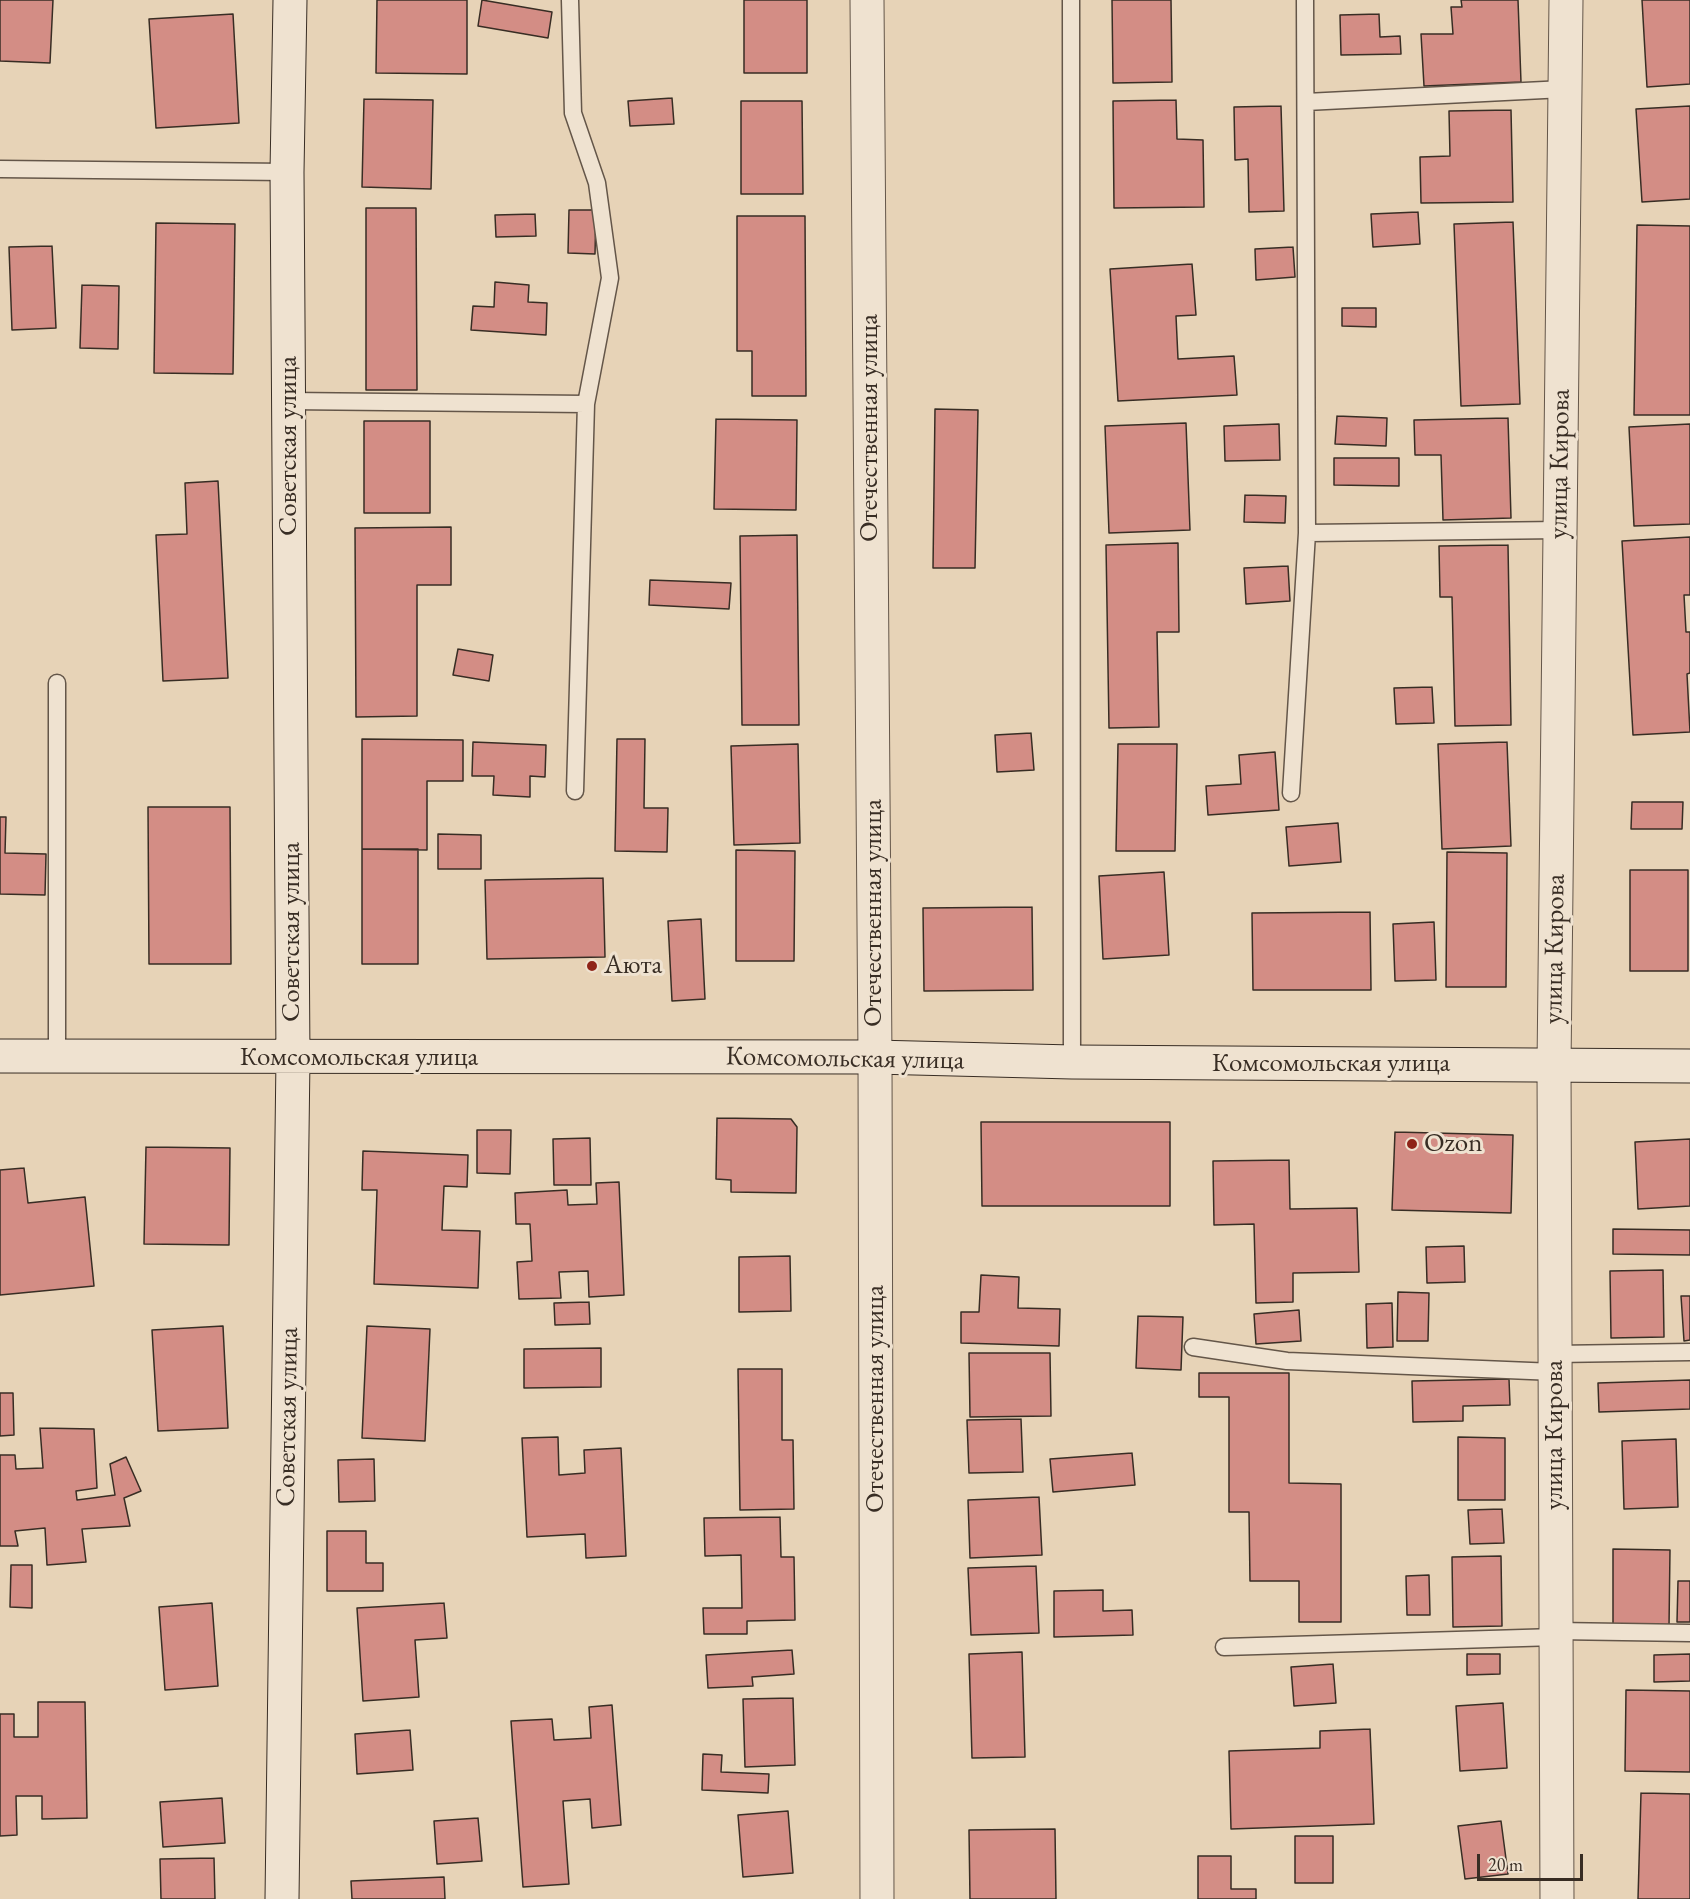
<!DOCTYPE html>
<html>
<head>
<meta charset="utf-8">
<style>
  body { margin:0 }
  #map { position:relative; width:1690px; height:1899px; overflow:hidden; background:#e7d3b7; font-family:"EB Garamond",serif }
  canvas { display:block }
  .scale { position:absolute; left:1477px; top:1854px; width:106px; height:27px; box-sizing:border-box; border:3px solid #382d24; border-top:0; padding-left:8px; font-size:18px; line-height:21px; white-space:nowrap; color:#382d24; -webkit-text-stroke:4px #efe2d0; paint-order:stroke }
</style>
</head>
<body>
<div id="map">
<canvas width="1690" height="1899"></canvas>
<div class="scale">20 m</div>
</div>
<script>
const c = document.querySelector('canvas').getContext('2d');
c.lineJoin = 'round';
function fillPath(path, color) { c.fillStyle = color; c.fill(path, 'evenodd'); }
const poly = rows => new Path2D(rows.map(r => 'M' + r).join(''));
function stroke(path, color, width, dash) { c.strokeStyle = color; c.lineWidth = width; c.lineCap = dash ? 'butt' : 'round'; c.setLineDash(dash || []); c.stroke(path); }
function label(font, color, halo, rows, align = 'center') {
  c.font = font + ' "EB Garamond",serif'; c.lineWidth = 6; c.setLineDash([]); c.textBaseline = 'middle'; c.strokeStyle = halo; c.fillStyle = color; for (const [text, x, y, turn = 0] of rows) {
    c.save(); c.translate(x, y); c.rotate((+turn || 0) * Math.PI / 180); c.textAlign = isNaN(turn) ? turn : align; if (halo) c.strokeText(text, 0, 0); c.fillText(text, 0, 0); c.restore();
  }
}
const building = poly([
  [0,0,53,0,50,63,0,61,0,0],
  [377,0,467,0,467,74,376,73,377,0],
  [482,0,552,12,548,38,478,26,482,0],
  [744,0,807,0,807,73,744,73,744,0],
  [1112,0,1171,0,1172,82,1113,83,1112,0],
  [1461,0,1518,0,1521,82,1424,86,1421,34,1453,34,1451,7,1462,7,1461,0],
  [1642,0,1690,0,1690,84,1647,87,1642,0],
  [233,14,239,123,156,128,149,19,233,14],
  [1379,14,1380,37,1400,36,1401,54,1341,55,1340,15,1379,14],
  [672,98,674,124,630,126,628,101,672,98],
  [364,99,433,100,431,189,362,187,364,99],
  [1176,100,1177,139,1203,140,1204,207,1114,208,1113,101,1176,100],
  [741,101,802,101,803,194,741,194,741,101],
  [1281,106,1284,211,1249,212,1248,159,1235,160,1234,107,1281,106],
  [1690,106,1690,199,1642,202,1636,109,1690,106],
  [1511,110,1513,202,1421,203,1420,157,1450,156,1449,111,1511,110],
  [366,208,416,208,417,390,366,390,366,208],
  [569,210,596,210,595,254,568,253,569,210],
  [1418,212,1420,244,1373,247,1371,214,1418,212],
  [535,214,536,236,496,237,495,215,535,214],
  [737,216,805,216,806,396,752,396,752,351,737,351,737,216],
  [1513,222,1520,404,1461,406,1454,224,1513,222],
  [156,223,235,224,233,374,154,373,156,223],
  [1637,225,1690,226,1690,415,1634,415,1637,225],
  [52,246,56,328,12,330,9,247,52,246],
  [1293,247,1295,277,1256,280,1255,249,1293,247],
  [1192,264,1196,315,1176,316,1178,359,1234,356,1237,395,1118,401,1110,269,1192,264],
  [495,282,529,285,528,302,547,303,546,335,471,330,473,306,494,307,495,282],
  [82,285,119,286,118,349,80,348,82,285],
  [1342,308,1376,308,1376,327,1342,326,1342,308],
  [935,409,978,410,975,568,933,568,935,409],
  [1337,416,1387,418,1386,446,1335,444,1337,416],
  [1508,418,1511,518,1443,520,1441,455,1415,455,1414,420,1508,418],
  [716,419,797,420,796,510,714,509,716,419],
  [364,421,430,421,430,513,364,513,364,421],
  [1186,423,1190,530,1109,533,1105,426,1186,423],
  [1279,424,1280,460,1225,461,1224,426,1279,424],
  [1690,424,1690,524,1634,526,1629,427,1690,424],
  [1334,458,1399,458,1399,486,1334,485,1334,458],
  [218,481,228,678,163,681,156,535,187,534,185,483,218,481],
  [1245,495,1286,496,1285,523,1244,522,1245,495],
  [451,527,451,585,417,585,417,716,356,717,355,528,451,527],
  [797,535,799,725,742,725,740,536,797,535],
  [1690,537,1690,595,1684,595,1686,632,1690,632,1690,673,1687,674,1690,732,1633,735,1622,541,1690,537],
  [1178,543,1179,632,1157,632,1159,727,1109,728,1106,545,1178,543],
  [1508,545,1511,725,1455,726,1452,597,1440,597,1439,546,1508,545],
  [1288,566,1290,601,1246,604,1244,568,1288,566],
  [650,580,731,583,729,609,649,605,650,580],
  [458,649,493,655,489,681,453,675,458,649],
  [1432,687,1434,723,1396,724,1394,688,1432,687],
  [1031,733,1034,770,997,772,995,735,1031,733],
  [362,739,463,740,463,781,427,781,427,850,362,849,362,739],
  [617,739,645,739,644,808,668,808,667,852,615,851,617,739],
  [473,742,546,745,545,777,530,776,530,797,493,795,494,776,472,776,473,742],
  [1507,742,1511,846,1442,849,1438,744,1507,742],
  [798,744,800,843,734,845,731,746,798,744],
  [1118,744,1177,744,1175,851,1116,851,1118,744],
  [1275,752,1279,810,1208,815,1206,786,1241,784,1239,755,1275,752],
  [1632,802,1683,802,1682,829,1631,829,1632,802],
  [148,807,230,807,231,964,149,964,148,807],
  [0,817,6,817,5,853,46,854,45,895,0,894,0,817],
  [1338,823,1341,862,1289,866,1286,827,1338,823],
  [438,834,481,835,481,869,438,869,438,834],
  [362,849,418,849,418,964,362,964,362,849],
  [736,850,795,851,794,961,736,961,736,850],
  [1447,852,1507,853,1506,987,1446,987,1447,852],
  [1630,870,1688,870,1688,971,1630,971,1630,870],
  [1164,872,1169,955,1103,959,1099,876,1164,872],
  [603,878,605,957,487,959,485,880,603,878],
  [1032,907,1033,990,924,991,923,908,1032,907],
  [1370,912,1371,990,1253,990,1252,913,1370,912],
  [701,919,705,999,672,1001,668,921,701,919],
  [1434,922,1436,980,1395,981,1393,924,1434,922],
  [717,1118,791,1119,797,1127,796,1193,731,1192,731,1180,716,1179,717,1118],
  [981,1122,1170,1122,1170,1206,982,1206,981,1122],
  [477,1130,511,1130,510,1174,477,1173,477,1130],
  [1395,1132,1513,1135,1511,1213,1392,1210,1395,1132],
  [590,1138,591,1185,554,1185,553,1139,590,1138],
  [1690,1139,1690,1206,1638,1209,1635,1142,1690,1139],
  [146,1147,230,1148,229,1245,144,1244,146,1147],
  [363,1151,468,1155,467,1187,444,1186,442,1230,480,1231,478,1288,374,1284,377,1190,362,1190,363,1151],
  [1289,1160,1290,1209,1357,1208,1359,1272,1293,1273,1293,1302,1256,1303,1254,1224,1214,1225,1213,1161,1289,1160],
  [24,1168,28,1203,85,1197,94,1286,0,1295,0,1170,24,1168],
  [619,1182,624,1295,589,1297,588,1271,559,1272,561,1298,519,1299,517,1262,532,1261,530,1224,516,1224,515,1193,567,1190,568,1205,597,1204,596,1183,619,1182],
  [1613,1229,1690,1230,1690,1255,1613,1254,1613,1229],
  [1464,1246,1465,1282,1427,1283,1426,1247,1464,1246],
  [790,1256,791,1311,739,1312,739,1257,790,1256],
  [1663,1270,1664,1337,1611,1338,1610,1271,1663,1270],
  [981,1275,1019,1277,1018,1308,1060,1309,1059,1346,961,1343,961,1312,979,1312,981,1275],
  [1398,1292,1429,1293,1428,1341,1397,1341,1398,1292],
  [1681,1296,1690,1296,1690,1340,1684,1341,1681,1296],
  [589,1302,590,1324,555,1325,554,1303,589,1302],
  [1392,1303,1393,1347,1367,1348,1366,1304,1392,1303],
  [1299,1310,1301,1341,1256,1344,1254,1314,1299,1310],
  [1138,1316,1183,1317,1181,1370,1136,1368,1138,1316],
  [223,1326,228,1428,158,1431,152,1330,223,1326],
  [367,1326,430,1329,425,1441,362,1438,367,1326],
  [601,1348,601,1387,524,1388,524,1349,601,1348],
  [969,1353,1050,1353,1051,1416,970,1417,969,1353],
  [738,1369,782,1369,782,1440,793,1440,794,1509,740,1510,738,1369],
  [1199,1373,1289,1373,1289,1483,1341,1484,1341,1622,1299,1622,1299,1581,1250,1581,1249,1512,1229,1512,1229,1397,1199,1397,1199,1373],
  [1509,1379,1510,1405,1463,1406,1463,1421,1413,1422,1412,1381,1509,1379],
  [1690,1380,1690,1409,1599,1412,1598,1383,1690,1380],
  [0,1393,13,1393,14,1435,0,1436,0,1393],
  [1021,1419,1023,1472,969,1473,967,1420,1021,1419],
  [40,1428,94,1429,97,1488,76,1491,77,1500,115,1495,110,1464,126,1457,141,1491,124,1498,130,1526,82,1529,86,1562,47,1565,45,1528,15,1531,18,1546,0,1546,0,1455,15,1455,16,1469,43,1468,40,1428],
  [558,1437,559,1475,585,1473,584,1450,621,1448,626,1556,586,1558,585,1534,527,1537,522,1438,558,1437],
  [1458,1437,1505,1438,1505,1500,1458,1500,1458,1437],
  [1676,1439,1678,1507,1624,1509,1622,1441,1676,1439],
  [1132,1453,1135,1485,1053,1492,1050,1459,1132,1453],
  [374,1459,375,1501,339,1502,338,1460,374,1459],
  [1039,1497,1042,1555,970,1558,968,1500,1039,1497],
  [1502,1509,1504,1543,1470,1544,1468,1510,1502,1509],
  [780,1517,781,1557,794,1557,795,1620,747,1621,747,1634,704,1634,703,1608,742,1608,741,1555,705,1556,704,1518,780,1517],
  [327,1531,366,1531,366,1563,383,1563,383,1591,327,1591,327,1531],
  [1613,1549,1670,1550,1669,1627,1613,1627,1613,1549],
  [1501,1556,1502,1626,1453,1627,1452,1557,1501,1556],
  [11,1565,32,1565,32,1608,10,1607,11,1565],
  [1036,1566,1039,1633,971,1635,968,1568,1036,1566],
  [1429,1575,1430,1615,1407,1615,1406,1576,1429,1575],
  [1678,1581,1690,1581,1690,1622,1677,1622,1678,1581],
  [1103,1590,1103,1611,1132,1610,1133,1635,1054,1637,1054,1591,1103,1590],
  [212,1603,218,1686,165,1690,159,1607,212,1603],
  [444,1603,447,1638,415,1640,419,1697,363,1701,357,1608,444,1603],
  [792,1650,794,1674,752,1677,753,1686,708,1688,706,1655,792,1650],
  [1022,1652,1025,1757,972,1758,969,1654,1022,1652],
  [1467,1654,1500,1654,1500,1674,1467,1675,1467,1654],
  [1690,1654,1690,1681,1654,1682,1654,1655,1690,1654],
  [1333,1664,1336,1703,1294,1706,1291,1667,1333,1664],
  [1626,1690,1690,1691,1690,1772,1625,1771,1626,1690],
  [793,1698,795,1765,745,1767,743,1699,793,1698],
  [38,1702,85,1702,87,1818,42,1819,42,1796,16,1796,17,1835,0,1836,0,1714,14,1714,14,1737,38,1737,38,1702],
  [1503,1703,1507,1768,1460,1771,1456,1706,1503,1703],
  [612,1705,621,1825,592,1828,590,1799,563,1801,569,1884,523,1887,511,1721,552,1719,554,1740,591,1738,589,1707,612,1705],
  [1370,1729,1374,1824,1231,1829,1229,1751,1320,1748,1320,1731,1370,1729],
  [410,1730,413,1770,357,1774,355,1734,410,1730],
  [703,1754,722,1755,721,1772,769,1774,768,1793,702,1790,703,1754],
  [1641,1793,1690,1794,1690,1899,1638,1899,1641,1793],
  [222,1798,225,1843,163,1847,160,1802,222,1798],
  [788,1811,793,1873,743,1877,738,1815,788,1811],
  [478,1818,482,1861,437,1864,434,1821,478,1818],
  [1501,1821,1508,1874,1465,1879,1458,1826,1501,1821],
  [1055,1829,1056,1899,970,1899,969,1830,1055,1829],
  [1295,1836,1333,1836,1333,1883,1295,1883,1295,1836],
  [1198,1856,1231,1856,1231,1889,1256,1889,1256,1899,1198,1899,1198,1856],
  [214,1858,215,1899,161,1899,160,1859,214,1858],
  [444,1877,445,1899,352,1899,351,1881,444,1877]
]);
const lane = poly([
  [570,0,573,113,597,183,610,278,586,404,575,791],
  [1071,0,1072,1062],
  [1306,102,1564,89],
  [0,169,287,172],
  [288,401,586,404],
  [1307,533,1560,530],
  [1291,793,1307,533,1305,0],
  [57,1056,57,683],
  [1193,1347,1287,1361,1555,1372],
  [1555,1354,1690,1352],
  [1556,1631,1690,1633],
  [1224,1647,1556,1637]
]);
const street = poly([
  [867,0,875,1057,877,1899],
  [1557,1899,1554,1065,1566,0]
]);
const secondary = poly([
  [0,1056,875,1057,1072,1062,1690,1066],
  [282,1899,293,1058,287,172,290,0]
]);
const markers = [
  [592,966,6,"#8f2418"],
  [1412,1144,6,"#8f2418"]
];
const streetNames = [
  ["Отечественная улица",870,428,-90],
  ["Советская улица",289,446,-90],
  ["улица Кирова",1560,464,-89],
  ["Отечественная улица",874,913,-90],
  ["Советская улица",292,932,-90],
  ["улица Кирова",1555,949,-89],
  ["Комсомольская улица",359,1058],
  ["Комсомольская улица",845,1059,1],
  ["Комсомольская улица",1331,1064],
  ["Отечественная улица",876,1399,-90],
  ["Советская улица",288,1417,-89],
  ["улица Кирова",1555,1435,-90]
];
const poiNames = [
  ["Аюта",604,966],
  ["Ozon",1424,1144]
];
fillPath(building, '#d38d85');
stroke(building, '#382d24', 1.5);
stroke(lane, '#645649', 19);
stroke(street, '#645649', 35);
stroke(secondary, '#382d24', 35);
stroke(lane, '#efe2d0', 16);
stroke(street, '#efe2d0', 33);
stroke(secondary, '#efe2d0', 33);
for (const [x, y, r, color] of markers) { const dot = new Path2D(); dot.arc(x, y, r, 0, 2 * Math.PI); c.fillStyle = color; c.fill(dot); stroke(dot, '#efe2d0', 2); }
label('27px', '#382d24', '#efe2d0', streetNames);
label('27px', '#382d24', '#efe2d0', poiNames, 'left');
</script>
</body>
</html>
